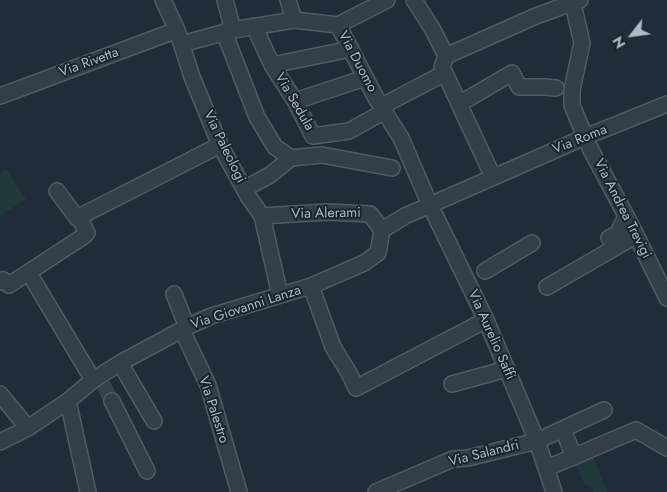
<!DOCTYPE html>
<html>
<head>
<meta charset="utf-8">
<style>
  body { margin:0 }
  #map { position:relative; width:667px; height:492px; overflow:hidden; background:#202c3a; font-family:Jost,sans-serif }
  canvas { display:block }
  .north { position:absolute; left:607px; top:10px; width:50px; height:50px; -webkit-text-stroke:4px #19232f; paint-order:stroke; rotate:240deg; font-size:14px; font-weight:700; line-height:20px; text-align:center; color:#aeb8c6 }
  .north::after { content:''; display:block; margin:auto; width:18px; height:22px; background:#aeb8c6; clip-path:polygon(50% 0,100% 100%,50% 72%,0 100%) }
</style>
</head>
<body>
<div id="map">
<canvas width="667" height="492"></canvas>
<div class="north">N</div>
</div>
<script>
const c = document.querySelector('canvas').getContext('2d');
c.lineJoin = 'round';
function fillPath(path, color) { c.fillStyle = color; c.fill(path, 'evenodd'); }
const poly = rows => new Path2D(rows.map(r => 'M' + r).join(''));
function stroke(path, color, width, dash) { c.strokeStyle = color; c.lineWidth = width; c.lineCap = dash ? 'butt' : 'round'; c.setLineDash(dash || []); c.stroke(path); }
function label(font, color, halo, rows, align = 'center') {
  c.font = font + ' Jost,sans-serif'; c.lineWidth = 4; c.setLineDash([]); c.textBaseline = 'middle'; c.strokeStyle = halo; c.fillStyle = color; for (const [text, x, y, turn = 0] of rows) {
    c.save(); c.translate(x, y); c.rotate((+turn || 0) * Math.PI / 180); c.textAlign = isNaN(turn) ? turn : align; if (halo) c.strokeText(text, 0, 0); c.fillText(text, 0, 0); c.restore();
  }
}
const green = poly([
  [6,169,26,199,0,216,0,173],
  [592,453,607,492,593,492,591,486,584,484,575,461]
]);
const minorTunnel = poly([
  [103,384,112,401]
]);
const minor = poly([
  [163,0,177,30,192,77,220,145,248,196,262,216,280,295],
  [225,0,233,30],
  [288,0,294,20],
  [414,0,433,30,446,56],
  [570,0,573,4,582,43,572,90,572,105,587,142],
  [338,25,377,100,401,138,430,205,486,320,537,441,554,492],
  [338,25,387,0],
  [254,26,272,65,295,101,313,136,349,131,385,111],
  [224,32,257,117,275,147,291,158],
  [182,44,233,30,294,20,338,25],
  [446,56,536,16,580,0],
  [446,56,442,67,493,177],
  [272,65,351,49],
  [0,96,177,30],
  [295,101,365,78],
  [459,104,512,73,519,87,544,87,556,88],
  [382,106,445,73],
  [590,148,631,225,667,298],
  [244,189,270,175,291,158,322,155,392,168],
  [57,191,77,218,79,217],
  [262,216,327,212,370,214,382,230],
  [609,238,618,233,626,216],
  [485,271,532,243],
  [29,273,93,380],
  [0,282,3,280,9,285,84,236,87,233,79,217,220,145],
  [311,286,333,347,349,373,356,388,486,320],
  [547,287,635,236],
  [174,294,187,327],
  [182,330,208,385,239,492],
  [120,363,154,421],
  [452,384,507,369],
  [0,394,28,428],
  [68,401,88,492],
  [112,401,147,471],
  [563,429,574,457],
  [0,442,28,428,68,401,93,380,120,363,187,327,211,316,311,286,364,263,378,253,382,230,405,216,585,137,667,104],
  [547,468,636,430,667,448],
  [376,492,453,459,468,458,537,441,604,410]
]);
const streetNames = [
  ["Via Duomo",357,62,62],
  ["Via Rivetta",89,63,-20],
  ["Via Sedula",294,102,60],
  ["Via Roma",580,140,-22],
  ["Via Paleologi",224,147,64],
  ["Via Andrea Trevigi",622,209,63],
  ["Via Alerami",326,214,-1],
  ["Via Giovanni Lanza",246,308,-18],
  ["Via Aurelio Saffi",491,335,66],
  ["Via Palestro",213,410,72],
  ["Via Salandri",484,454,-14]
];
fillPath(green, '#22393b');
stroke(minorTunnel, '#35414f', 15, [15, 8]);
stroke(minor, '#515b68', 18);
stroke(minor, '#343e4a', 15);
label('14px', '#aeb8c6', '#19232f', streetNames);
</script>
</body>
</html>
